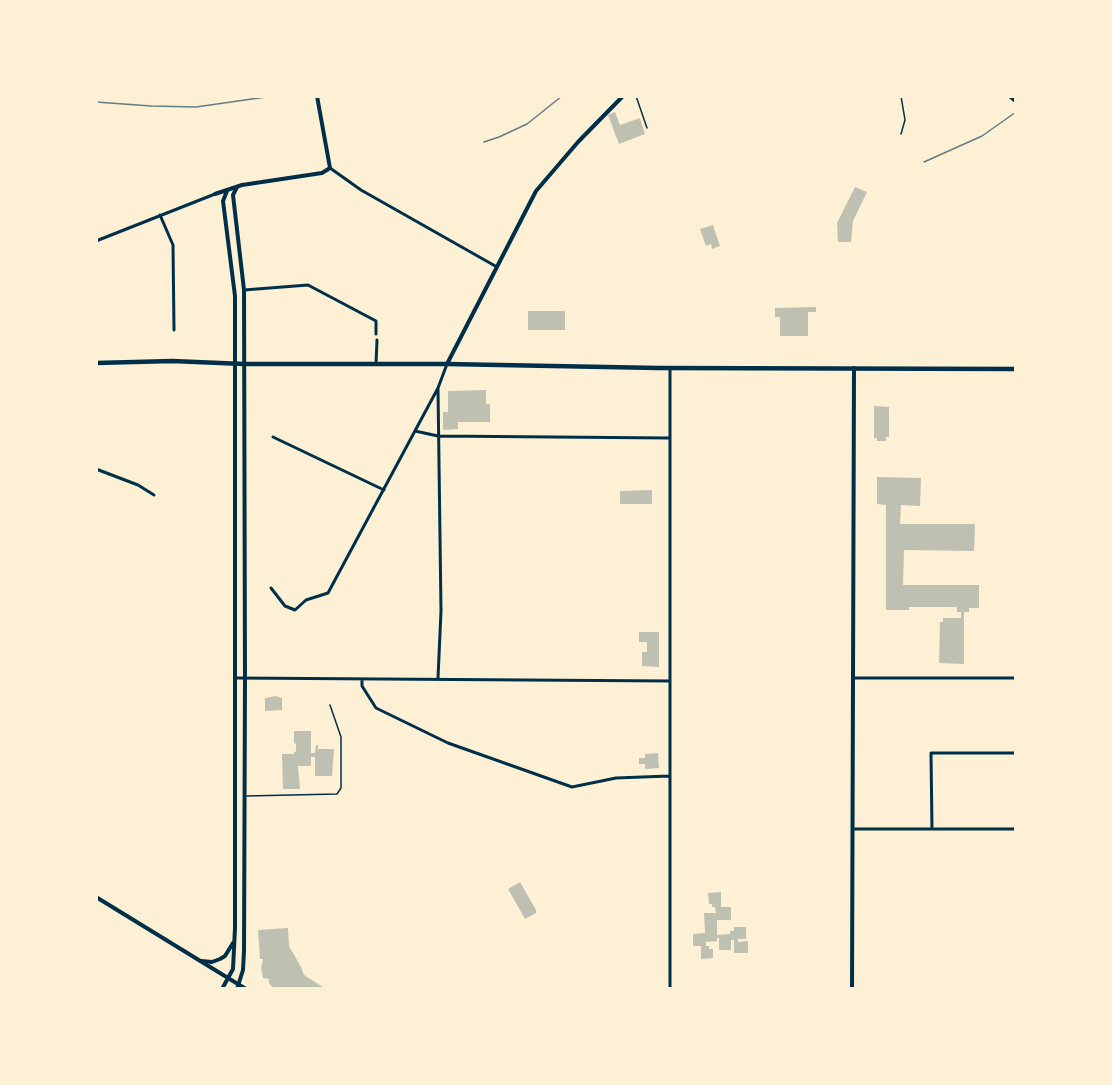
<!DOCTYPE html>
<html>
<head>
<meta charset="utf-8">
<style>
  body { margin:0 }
  #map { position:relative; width:1112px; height:1085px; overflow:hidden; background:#fdf0d5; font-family:Inter,sans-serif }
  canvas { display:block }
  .frame { position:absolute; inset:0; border:98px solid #fdf0d5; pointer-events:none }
</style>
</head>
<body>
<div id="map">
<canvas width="1112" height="1085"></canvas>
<div class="frame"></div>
</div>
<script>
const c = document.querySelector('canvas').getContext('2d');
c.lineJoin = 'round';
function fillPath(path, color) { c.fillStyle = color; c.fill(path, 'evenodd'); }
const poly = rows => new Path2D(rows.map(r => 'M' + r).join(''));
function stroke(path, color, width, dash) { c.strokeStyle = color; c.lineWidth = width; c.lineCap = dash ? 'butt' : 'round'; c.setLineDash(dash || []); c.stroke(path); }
const building = poly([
  [615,112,620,125,640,118,645,134,619,144,608,115],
  [855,187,867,192,853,221,851,242,838,242,837,223],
  [713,225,720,246,712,249,711,244,706,246,700,229],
  [816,307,816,312,808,312,808,336,780,336,780,317,775,317,775,308],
  [528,311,565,311,565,330,528,330],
  [486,390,486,404,490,404,490,422,458,422,458,429,443,430,443,412,448,412,448,391],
  [874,406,889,407,889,437,886,437,886,441,877,441,877,438,874,438],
  [877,477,921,478,920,506,901,505,900,524,975,524,974,551,904,550,903,585,979,585,979,608,969,608,969,612,964,612,964,664,939,663,940,622,943,622,943,618,961,618,961,612,957,612,957,607,909,607,909,610,886,610,886,505,877,504],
  [652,490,652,504,620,504,620,491],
  [639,632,659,632,659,667,642,666,642,652,647,652,647,642,639,642],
  [276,696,282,698,282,710,265,711,265,698],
  [294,731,311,731,311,753,315,753,316,745,318,745,318,749,334,749,332,776,315,776,315,757,311,757,311,766,298,766,300,789,283,789,282,754,293,754,296,751,296,744,294,743],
  [658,753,659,768,645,769,645,764,639,764,639,758,645,758,645,754],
  [520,882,536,910,536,913,525,919,508,889],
  [721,892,721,907,731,907,731,920,717,920,717,935,730,934,730,931,734,931,734,927,746,927,746,939,738,939,738,942,748,941,748,953,734,953,734,940,731,940,731,950,719,950,719,938,717,938,717,941,706,942,706,946,709,946,709,949,713,949,713,958,701,959,701,946,693,946,693,934,705,933,704,913,716,913,715,907,712,907,712,904,709,904,708,893],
  [288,928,289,946,301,967,304,975,326,989,274,989,269,983,269,979,263,978,261,968,263,959,260,959,258,930]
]);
const service = poly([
  [636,96,647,128],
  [901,96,905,120,901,134],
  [246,796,337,794,341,788,341,737,330,705]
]);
const minor = poly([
  [1009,96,1016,102],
  [330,168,361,190,497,267],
  [160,215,173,245,174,330],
  [96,241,215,194],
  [244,290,308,285,376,321,376,334],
  [376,364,377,340],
  [415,431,438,436,669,438],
  [273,437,384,490],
  [96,469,138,485,154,495],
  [271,588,285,606,295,610,306,600,328,593,438,388,447,364],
  [236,678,670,681],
  [438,678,441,611,438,389],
  [853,678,1016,678],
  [362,679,362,686,376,708,448,743,572,787,616,778,669,776],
  [854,829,1016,829],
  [932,829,931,753,1016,753],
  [670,989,670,368]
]);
const tertiary = poly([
  [447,364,536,191,578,142,623,96],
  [96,897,246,989]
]);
const secondary = poly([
  [215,194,242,185,322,173,330,168,317,96],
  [201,961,212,962,220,959,225,956,233,943],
  [222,989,233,969,235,928,235,296,223,201,227,191],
  [237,989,243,970,244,951,245,678,244,290,233,195,237,187],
  [852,989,854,368]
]);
const primary = poly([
  [96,363,172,361,244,364,447,364,658,368,1016,369]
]);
const rail = poly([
  [96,102,151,106,196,107,273,96],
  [484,142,499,137,527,124,562,96],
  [924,162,982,136,1016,112]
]);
fillPath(building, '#bec0b2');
stroke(service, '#003049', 1.5);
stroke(minor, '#003049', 3);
stroke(tertiary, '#003049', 4);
stroke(secondary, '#003049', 4);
stroke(primary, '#003049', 4.5);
stroke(rail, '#657d81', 1.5);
</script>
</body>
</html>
